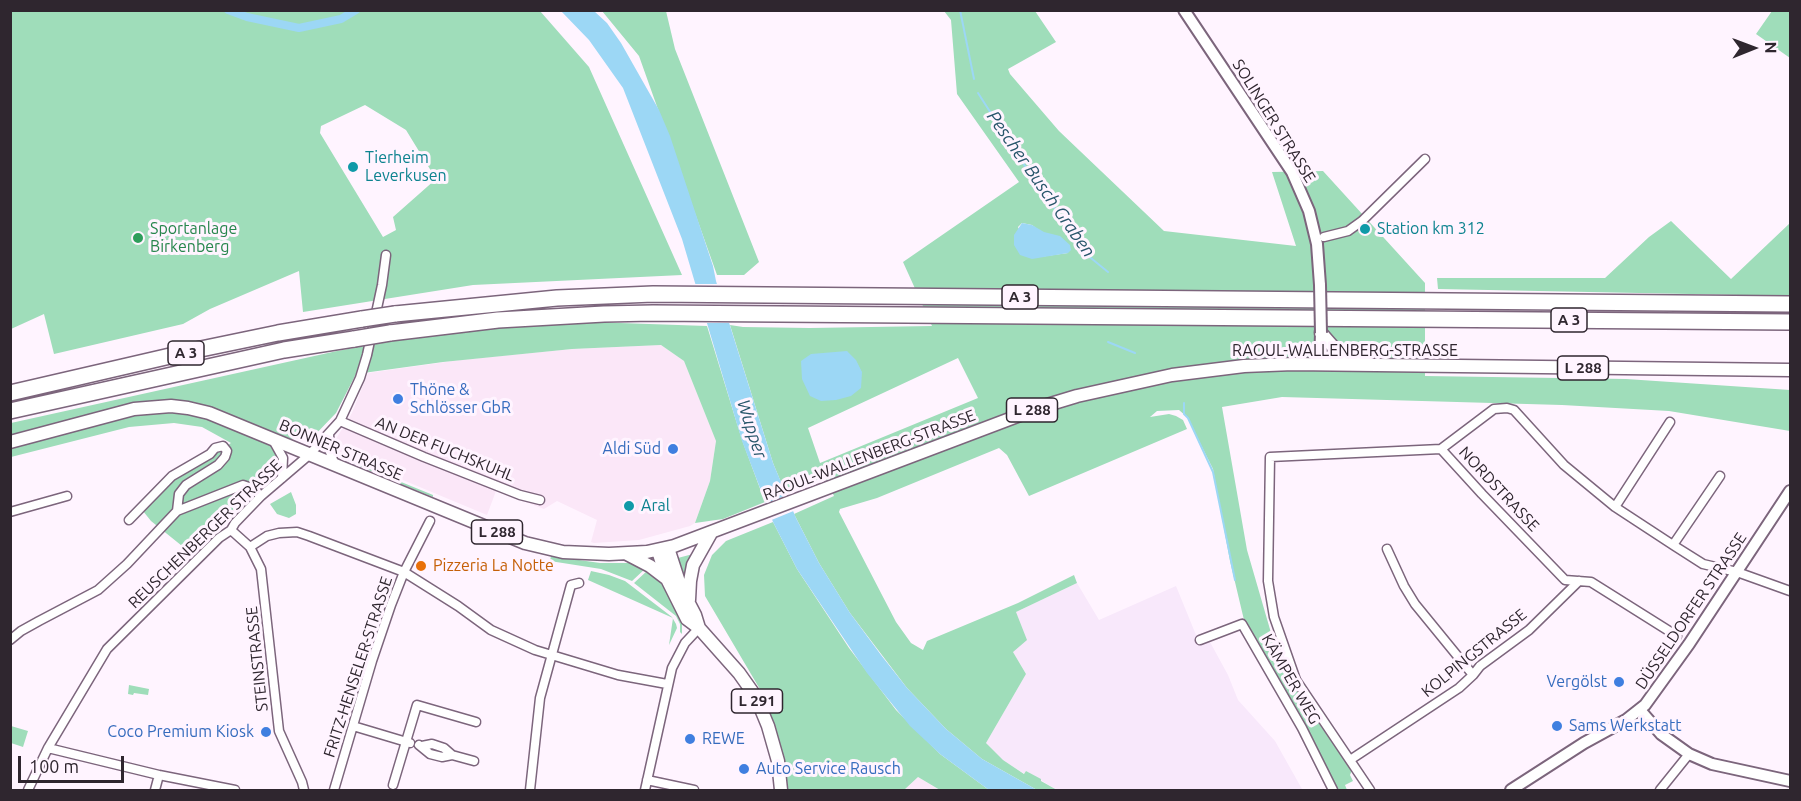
<!DOCTYPE html>
<html>
<head>
<meta charset="utf-8">
<style>
  body { margin:0 }
  #map { position:relative; width:1801px; height:801px; overflow:hidden; background:#fff4ff; font-family:Ubuntu,sans-serif }
  canvas { display:block }
  .frame { position:absolute; inset:0; border:12px solid #2f262f; pointer-events:none }
  .north { position:absolute; left:1723px; top:18px; width:60px; height:60px; -webkit-text-stroke:4px #fff4ff; paint-order:stroke; rotate:89deg; font-size:16px; font-weight:700; line-height:24px; text-align:center; color:#2f262f }
  .north::after { content:''; display:block; margin:auto; width:21px; height:27px; background:#2f262f; clip-path:polygon(50% 0,100% 100%,50% 72%,0 100%) }
  .scale { position:absolute; left:18px; top:756px; width:106px; height:27px; box-sizing:border-box; border:3px solid #2f262f; border-top:0; padding-left:8px; font-size:18px; line-height:21px; white-space:nowrap; color:#2f262f; -webkit-text-stroke:4px #fff4ff; paint-order:stroke }
</style>
</head>
<body>
<div id="map">
<canvas width="1801" height="801"></canvas>
<div class="frame"></div>
<div class="north">N</div>
<div class="scale">100 m</div>
</div>
<script>
const c = document.querySelector('canvas').getContext('2d');
c.lineJoin = 'round';
function fillPath(path, color) { c.fillStyle = color; c.fill(path, 'evenodd'); }
const poly = rows => new Path2D(rows.map(r => 'M' + r).join(''));
function stroke(path, color, width, dash) { c.strokeStyle = color; c.lineWidth = width; c.lineCap = dash ? 'butt' : 'round'; c.setLineDash(dash || []); c.stroke(path); }
function label(font, color, halo, rows, align = 'center') {
  c.font = font + ' Ubuntu,sans-serif'; c.lineWidth = 6; c.setLineDash([]); c.textBaseline = 'middle'; c.strokeStyle = halo; c.fillStyle = color; for (const [text, x, y, turn = 0] of rows) {
    c.save(); c.translate(x, y); c.rotate((+turn || 0) * Math.PI / 180); c.textAlign = isNaN(turn) ? turn : align; if (halo) c.strokeText(text, 0, 0); c.fillText(text, 0, 0); c.restore();
  }
}
const commercial = poly([
  [661,345,684,361,716,441,710,481,695,523,690,526,639,540,594,543,591,542,597,520,557,501,544,509,496,491,487,515,333,451,334,442,352,413,368,373,460,360,572,349],
  [918,777,940,790,904,790]
]);
const industrial = poly([
  [1077,583,1099,620,1176,586,1196,635,1210,642,1228,675,1238,700,1275,741,1302,789,1306,790,1057,790,1026,771,1025,774,1002,760,986,743,1026,674,1013,652,1016,612]
]);
const green = poly([
  [11,11,540,11,589,67,682,275,473,285,303,312,299,271,210,309,183,324,54,354,44,314,11,329],
  [365,105,406,130,436,179,393,217,396,230,383,237,320,133,321,126],
  [602,11,666,11,675,49,759,262,744,275,717,275,639,56],
  [944,11,1035,11,1056,42,1008,69,1010,74,1059,131,1164,231,1296,246,1272,172,1323,171,1425,283,1425,376,1626,379,1790,390,1790,431,1669,411,1562,405,1282,397,1222,407,1247,550,1278,657,1308,708,1352,770,1350,775,1353,781,1345,785,1347,790,1337,790,1244,620,1230,561,1213,469,1187,417,1179,410,1157,411,1150,417,1169,414,1176,416,1183,420,1187,429,1029,496,1007,455,999,448,877,498,840,509,839,512,896,622,911,643,923,650,927,641,1018,603,1074,575,1077,583,1016,612,1027,640,1013,652,1026,674,986,743,1003,760,1024,774,1026,771,1041,779,1041,781,1057,790,1037,790,982,759,946,729,907,688,850,613,819,563,794,514,834,496,825,477,785,492,773,463,730,325,743,327,810,328,932,326,903,262,1019,182,957,94,951,20],
  [1022,223,1032,225,1068,253,1032,258,1018,227],
  [958,358,978,398,820,463,808,428],
  [1772,11,1790,11,1790,58,1756,34],
  [1671,221,1731,279,1790,223,1790,296,1438,289,1437,278,1605,278,1649,237],
  [562,321,707,326,742,440,765,502,723,519,695,523,710,481,716,441,684,361,661,345,572,349,443,362,356,374,336,413,312,438,302,440,293,438,277,456,277,467,243,507,192,554,151,521,143,511,173,480,231,443,202,427,174,423,129,427,11,457,11,423,337,351,444,332],
  [335,455,433,495,433,497,393,481],
  [291,492,296,505,296,514,289,518,277,514,270,504],
  [773,522,797,569,849,648,896,710,940,754,989,790,940,790,918,777,904,790,787,790,776,731,761,691,705,596,704,575,712,555,726,541],
  [693,554,685,583,674,559],
  [551,556,600,563,632,563,646,568,632,581,601,569,550,561],
  [648,570,662,584,682,619,682,634,680,632,680,624,676,616,634,583],
  [591,571,609,575,625,581,672,617,676,624,677,628,669,645,673,618,588,580],
  [129,685,149,689,148,695,134,693,133,695,128,694],
  [11,726,28,731,23,747,11,743]
]);
const water = poly([
  [561,11,594,11,607,23,621,43,659,110,670,136,713,266,716,281,773,463,796,518,819,563,850,613,881,655,907,688,946,729,982,759,1037,790,989,790,940,754,910,726,867,673,797,569,773,522,742,441,682,239,623,88,589,40],
  [1022,223,1032,225,1044,232,1060,236,1070,245,1071,250,1068,253,1032,259,1020,255,1014,245,1014,235],
  [847,351,856,360,862,372,861,388,851,396,836,400,821,401,810,396,802,379,801,361,811,354]
]);
const pier = poly([
  [692,284,720,284,732,323,703,323],
  [789,494,796,510,769,521,763,505]
]);
const stream = poly([
  [960,10,974,79],
  [978,93,1032,177,1082,246,1086,254,1108,272],
  [1108,342,1135,353],
  [1184,403,1184,414,1188,418,1213,472,1235,580]
]);
const canal = poly([
  [228,10,247,17,299,28,341,19,356,10]
]);
const minor = poly([
  [1324,237,1348,231,1362,221,1425,159],
  [340,421,424,457,520,495,540,500],
  [329,434,330,452,335,465],
  [273,440,283,458,282,478],
  [1441,449,1494,409,1507,408,1514,410,1564,465,1615,507,1673,545,1703,564,1737,572,1790,591],
  [1615,507,1670,422],
  [10,512,67,496],
  [129,520,172,476,210,454,215,448,223,446,227,451,225,457,218,465,186,485,179,494,177,511],
  [231,530,250,547,261,569,279,731,302,782,304,790],
  [1673,545,1720,476],
  [250,547,267,536,279,533,297,532,309,536,404,572,458,606,491,630,535,650,618,675,667,684],
  [1387,549,1404,586,1415,604,1473,675],
  [10,640,21,631,39,621,98,590,127,564,177,511,243,485,252,488,261,496],
  [1200,640,1242,624,1302,728,1333,790],
  [353,726,410,743],
  [419,745,430,754,442,757,452,755,474,761],
  [422,746,432,744,444,748,452,755],
  [48,748,159,775,235,790],
  [1350,760,1459,688,1473,675,1480,666,1529,630,1579,581],
  [647,780,694,790],
  [393,785,417,705,476,722],
  [28,790,48,748,107,649,219,538,231,530,235,523,261,496,309,455,340,421,360,378,367,355,382,285,386,255],
  [155,790,159,775],
  [334,790,372,661,391,605,404,572,430,521],
  [530,790,540,698,571,585,579,583],
  [645,790,672,668,685,643,699,628],
  [1370,790,1296,680,1274,617,1268,581,1270,457,1441,449,1482,494,1565,580,1591,582,1677,636],
  [1660,790,1689,754]
]);
const tertiary = poly([
  [1640,710,1661,734,1689,754,1712,764,1790,781]
]);
const secondary = poly([
  [1184,10,1292,172,1309,211,1317,244,1320,285],
  [1320,364,1321,333],
  [1511,790,1584,743,1626,720,1645,705,1689,644,1790,491]
]);
const primary = poly([
  [1321,333,1335,349,1364,362],
  [10,442,134,409,171,406,188,408,209,413,525,543,563,552,609,554,647,552,674,546,1044,406,1077,396,1172,375,1244,366,1293,364,1790,370],
  [668,548,681,588,695,615,699,628],
  [658,551,667,579,687,619,699,628,739,673,756,697,768,726,778,761,781,790],
  [627,554,650,566,667,579],
  [689,600,690,581,693,565,711,533]
]);
const motorway = poly([
  [395,314,557,298,653,294,1790,304],
  [390,333,498,320,604,314,653,313,1790,322],
  [10,393,196,350,278,333,362,319],
  [10,411,284,350,354,339]
]);
const secondaryBridge = poly([
  [1320,285,1321,333]
]);
const motorwayBridge = poly([
  [362,319,395,314],
  [354,339,390,333]
]);
const markers = [
  [353,167,6,"#0f9aa8"],
  [1365,229,6,"#0f9aa8"],
  [138,238,6,"#2e9e5b"],
  [398,399,6,"#3f7fe0"],
  [673,449,6,"#3f7fe0"],
  [629,506,6,"#0f9aa8"],
  [421,566,6,"#e8710a"],
  [1619,682,6,"#3f7fe0"],
  [1557,726,6,"#3f7fe0"],
  [266,732,6,"#3f7fe0"],
  [690,739,6,"#3f7fe0"],
  [744,769,6,"#3f7fe0"]
];
const shields = [
  [1020,297,36],
  [1569,320,36],
  [186,353,36],
  [1583,368,51],
  [1032,410,51],
  [497,532,51],
  [757,701,51]
];
const shieldNames = [
  ["A 3",1020,297],
  ["A 3",1569,320],
  ["A 3",186,353],
  ["L 288",1583,368],
  ["L 288",1032,410],
  ["L 288",497,532],
  ["L 291",757,701]
];
const streetNames = [
  ["SOLINGER STRASSE",1274,121,58],
  ["RAOUL-WALLENBERG-STRASSE",1345,351],
  ["AN DER FUCHSKUHL",445,449,22],
  ["BONNER STRASSE",341,450,23],
  ["RAOUL-WALLENBERG-STRASSE",869,455,-21],
  ["NORDSTRASSE",1499,489,47],
  ["REUSCHENBERGER STRASSE",205,534,-44],
  ["DÜSSELDORFER STRASSE",1691,611,-56],
  ["KOLPINGSTRASSE",1474,653,-39],
  ["STEINSTRASSE",257,659,-96],
  ["FRITZ-HENSELER-STRASSE",358,667,-72],
  ["KÄMPER WEG",1291,679,60]
];
const cultureNames = [
  ["Tierheim",365,158],
  ["Leverkusen",365,176],
  ["Station km 312",1377,229],
  ["Aral",641,506]
];
const leisureNames = [
  ["Sportanlage",150,229],
  ["Birkenberg",150,247]
];
const shopNames = [
  ["Thöne &",410,390],
  ["Schlösser GbR",410,408],
  ["Aldi Süd",661,449,"right"],
  ["Vergölst",1607,682,"right"],
  ["Sams Werkstatt",1569,726],
  ["Coco Premium Kiosk",254,732,"right"],
  ["REWE",702,739],
  ["Auto Service Rausch",756,769]
];
const foodNames = [
  ["Pizzeria La Notte",433,566]
];
const waterNames = [
  ["Pescher Busch Graben",1041,184,55],
  ["Wupper",752,429,72]
];
fillPath(commercial, '#fbe7f8');
fillPath(industrial, '#f8e8fb');
fillPath(green, '#9fddba');
fillPath(water, '#9cd7f5');
fillPath(pier, '#fff4ff');
stroke(stream, '#9cd7f5', 2);
stroke(canal, '#9cd7f5', 8);
stroke(minor, '#7c657c', 11);
stroke(tertiary, '#7c657c', 14);
stroke(secondary, '#7c657c', 14);
stroke(primary, '#7c657c', 15);
stroke(motorway, '#7c657c', 18);
stroke(minor, '#fff', 8);
stroke(tertiary, '#fff', 10);
stroke(secondary, '#fff', 10);
stroke(primary, '#fff', 12);
stroke(motorway, '#fff', 15);
stroke(secondaryBridge, '#7c657c', 14, []);
stroke(motorwayBridge, '#7c657c', 18, []);
stroke(secondaryBridge, '#fff', 10);
stroke(motorwayBridge, '#fff', 15);
for (const [x, y, r, color] of markers) { const dot = new Path2D(); dot.arc(x, y, r, 0, 2 * Math.PI); c.fillStyle = color; c.fill(dot); stroke(dot, '#fff4ff', 2); }
for (const [x, y, w] of shields) { const box = new Path2D(); box.roundRect(x - w / 2, y - 12, w, 24, 4.5); c.fillStyle = '#fff4ff'; c.fill(box); stroke(box, '#2f262f', 1.5); }
label('bold 15px', '#2f262f', null, shieldNames);
label('16px', '#2f262f', '#fff4ff', streetNames);
label('16px', '#0d838f', '#fff4ff', cultureNames, 'left');
label('16px', '#27864d', '#fff4ff', leisureNames, 'left');
label('16px', '#366cbe', '#fff4ff', shopNames, 'left');
label('16px', '#c56008', '#fff4ff', foodNames, 'left');
label('italic 18px', '#28566b', '#fff4ff', waterNames);
</script>
</body>
</html>
